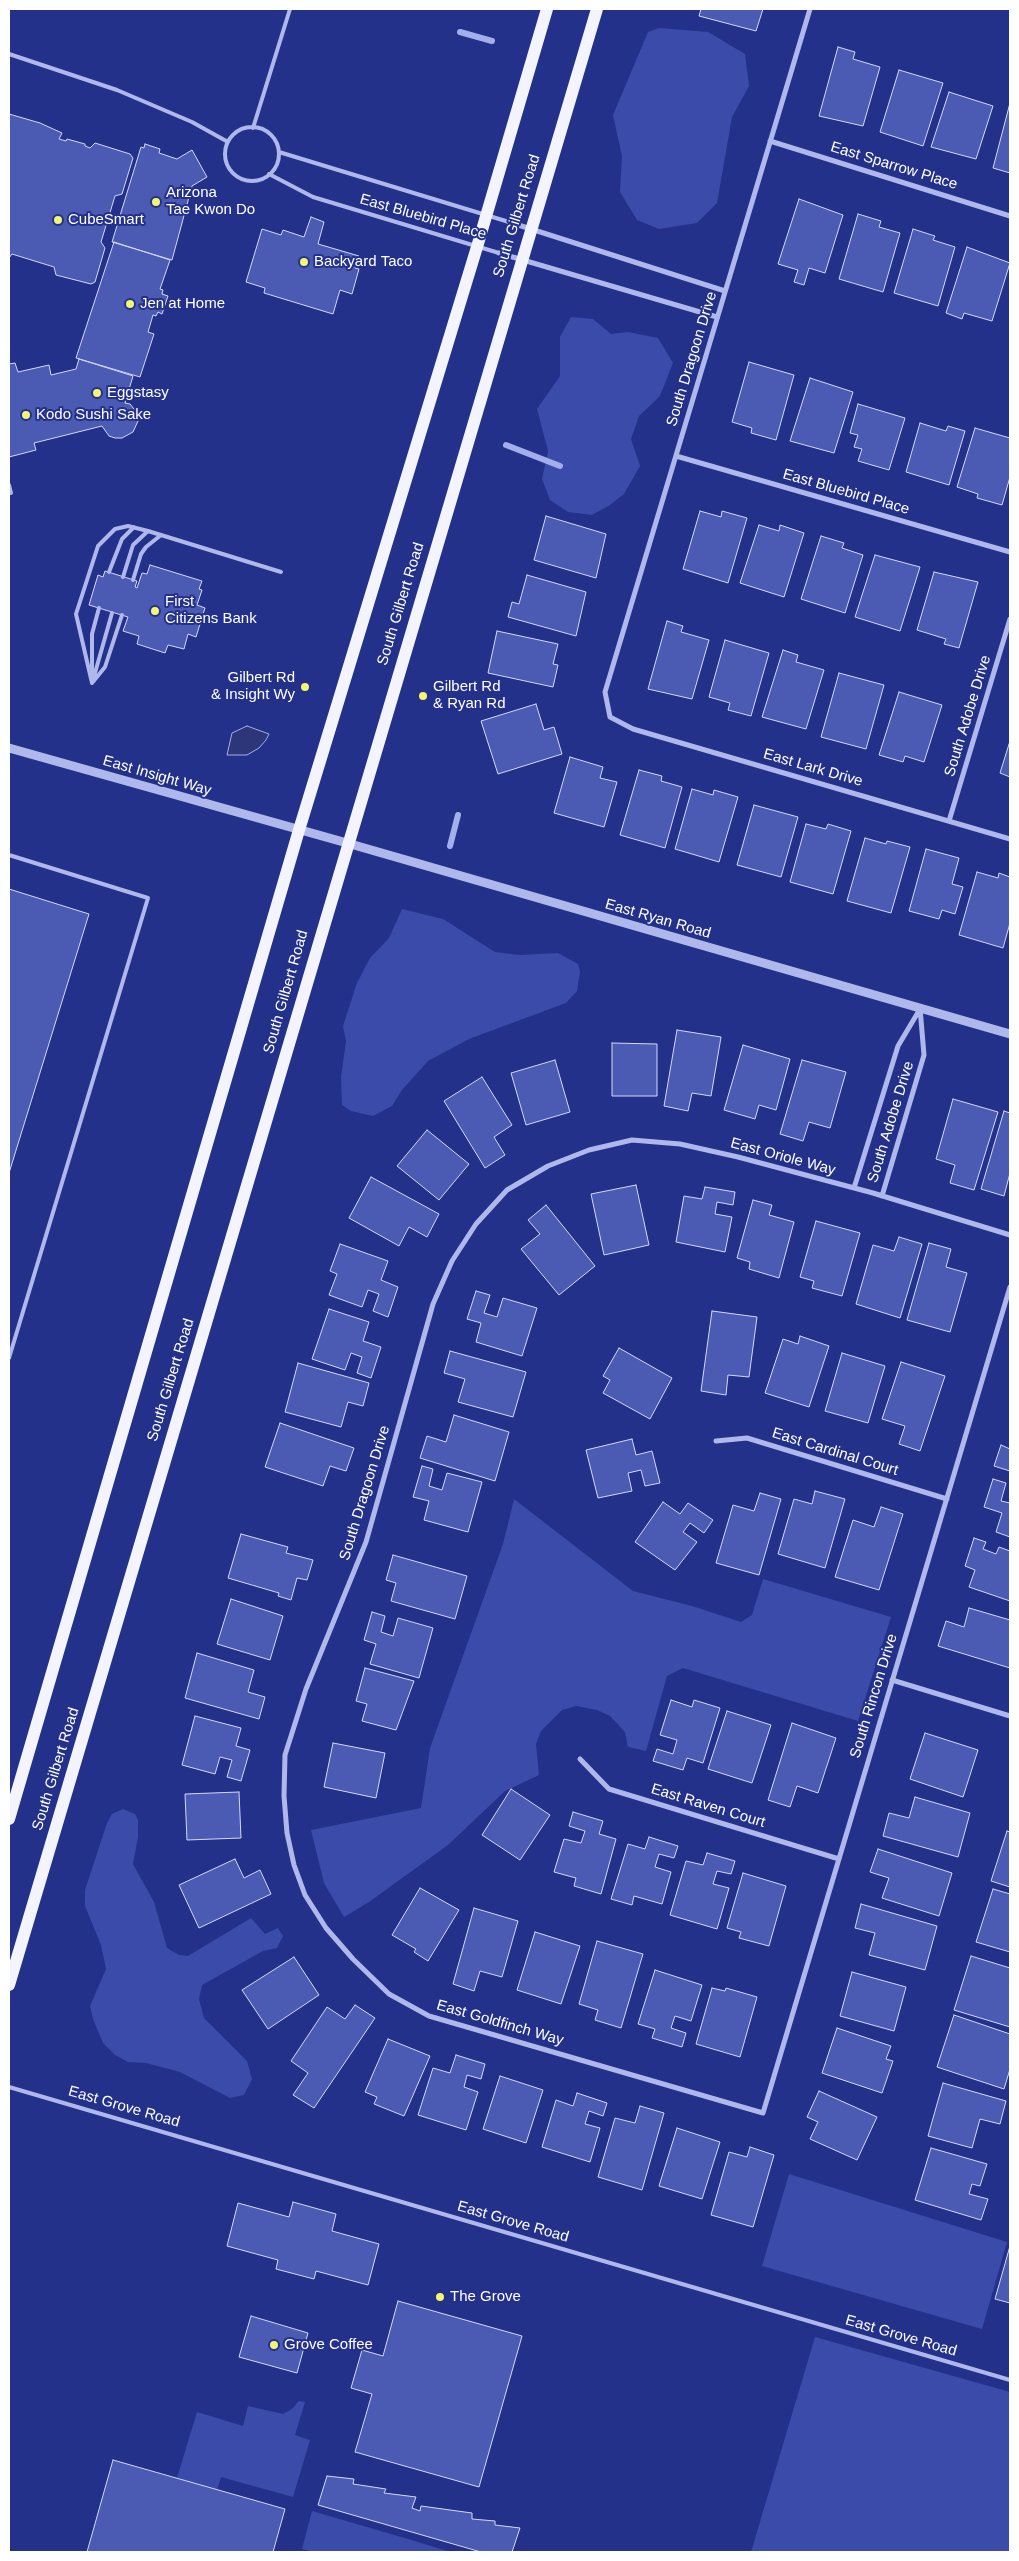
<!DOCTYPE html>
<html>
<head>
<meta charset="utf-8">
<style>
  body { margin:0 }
  #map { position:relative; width:1019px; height:2561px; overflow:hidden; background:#23318a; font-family:Helvetica,sans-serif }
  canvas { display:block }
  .frame { position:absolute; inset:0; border:10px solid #fff; pointer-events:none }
</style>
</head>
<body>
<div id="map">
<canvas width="1019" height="2561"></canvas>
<div class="frame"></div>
</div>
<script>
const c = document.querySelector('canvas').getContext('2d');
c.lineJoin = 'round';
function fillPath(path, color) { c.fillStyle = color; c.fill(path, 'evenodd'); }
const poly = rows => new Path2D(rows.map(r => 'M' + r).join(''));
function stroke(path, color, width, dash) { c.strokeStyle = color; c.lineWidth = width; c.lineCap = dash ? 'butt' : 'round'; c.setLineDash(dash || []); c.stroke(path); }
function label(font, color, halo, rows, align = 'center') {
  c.font = font + ' Helvetica,sans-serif'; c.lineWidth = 4; c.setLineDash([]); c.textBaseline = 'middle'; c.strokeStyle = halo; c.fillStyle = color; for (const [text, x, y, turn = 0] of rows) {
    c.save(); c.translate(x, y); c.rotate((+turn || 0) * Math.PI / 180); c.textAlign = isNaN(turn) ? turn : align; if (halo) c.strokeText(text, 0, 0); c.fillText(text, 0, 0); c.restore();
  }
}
const green = poly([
  [659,28,708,32,745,54,749,86,732,117,717,203,697,223,659,229,637,220,620,192,622,156,613,115,648,32],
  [571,317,593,319,611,334,628,332,658,338,673,363,660,396,639,416,631,439,640,466,624,494,610,505,592,515,568,512,550,500,542,479,548,451,537,409,560,376,560,337],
  [402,909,443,919,495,952,520,955,558,953,578,964,580,972,577,991,566,1003,469,1039,428,1061,402,1090,392,1106,373,1116,351,1111,342,1105,341,1077,346,1041,343,1026,357,983,370,958,389,938],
  [514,1499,633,1591,692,1606,741,1622,752,1615,763,1579,891,1617,858,1721,683,1668,667,1676,646,1751,628,1747,625,1732,610,1716,597,1710,576,1706,562,1710,541,1731,536,1744,539,1775,505,1791,448,1845,369,1902,344,1917,324,1883,311,1830,421,1808,430,1748,503,1544],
  [123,1809,135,1814,138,1820,138,1837,133,1864,154,1902,167,1948,179,1955,188,1956,251,1918,265,1934,278,1928,283,1936,277,1948,263,1951,202,1985,199,1999,204,2018,247,2061,252,2079,244,2095,230,2098,180,2072,146,2063,128,2062,115,2055,103,2043,93,2019,90,2006,106,1969,101,1945,85,1906,85,1890,107,1823,112,1814],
  [789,2174,1007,2242,982,2329,762,2266],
  [815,2337,1010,2392,1010,2552,751,2552],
  [299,2401,305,2402,295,2435,310,2440,293,2497,221,2477,217,2490,177,2478,197,2412,243,2426,248,2406,283,2414,292,2409],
  [312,2511,408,2539,451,2552,313,2552,302,2549]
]);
const water = poly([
  [247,726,269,734,266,740,259,748,247,755,227,755,232,733,247,726]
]);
const stream = poly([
  [460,32,492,41],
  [506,445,560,466],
  [450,846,458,815]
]);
const building = poly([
  [701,9,763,9,756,31,699,16,701,9],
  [838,47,855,52,853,59,880,67,863,126,819,116,838,47],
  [899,70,943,83,923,146,880,132,899,70],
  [949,92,993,106,976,159,931,147,949,92],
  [1010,103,1010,173,993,168,1010,103],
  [9,114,40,123,62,133,59,139,66,141,67,139,85,144,85,146,90,148,95,143,130,154,133,158,122,194,115,196,101,242,105,248,95,282,91,284,56,275,54,267,12,254,9,258,9,114],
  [145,144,160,149,159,153,177,159,192,150,207,177,192,186,172,260,112,242,141,147,144,148,145,144],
  [799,199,843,215,825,273,809,268,804,285,794,282,798,270,778,264,799,199],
  [858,214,881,221,879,227,900,233,883,292,839,279,858,214],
  [311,217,324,222,318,244,359,256,355,268,359,269,352,294,340,290,333,314,264,293,265,288,246,282,262,229,281,235,283,230,304,237,311,217],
  [913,229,935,236,933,240,955,247,938,306,894,293,913,229],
  [114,242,170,260,160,289,163,290,162,294,168,296,162,314,158,312,156,316,153,315,148,332,154,334,140,377,76,358,114,242],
  [967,247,1010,263,992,321,964,313,962,319,946,313,967,247],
  [79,359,133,376,125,403,130,404,138,414,138,421,133,432,122,438,115,438,109,436,102,426,34,443,36,450,9,457,9,364,15,363,18,372,49,365,51,375,76,369,79,359],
  [749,362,794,375,776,440,751,433,752,428,732,422,749,362],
  [810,378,853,392,834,453,790,441,810,378],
  [858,404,905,418,889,470,858,461,862,449,854,447,858,435,850,433,858,404],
  [920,423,946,431,948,426,965,431,949,485,906,472,920,423],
  [975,428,1010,438,1010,477,1002,505,977,498,978,494,957,487,975,428],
  [700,511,721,517,722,511,747,518,728,583,683,569,700,511],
  [546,516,606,534,596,578,534,560,546,516],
  [759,525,779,531,780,525,804,533,784,597,740,583,759,525],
  [821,536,844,543,842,548,863,555,845,613,801,599,821,536],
  [875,555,920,567,900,631,855,617,875,555],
  [150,565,202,581,199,589,202,590,197,605,205,608,196,637,188,634,184,649,168,645,165,653,137,644,139,636,123,631,128,617,89,605,98,575,103,577,105,571,137,581,135,587,137,588,142,573,147,574,150,565],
  [934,572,978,582,959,648,944,644,946,639,917,630,934,572],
  [527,575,586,592,576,636,508,617,512,602,519,604,527,575],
  [667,621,683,626,681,632,709,640,692,699,648,689,667,621],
  [497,631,558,644,553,664,558,665,553,687,488,673,497,631],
  [725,640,769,653,751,716,728,710,730,703,709,697,725,640],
  [783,650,798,655,796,662,824,670,806,729,762,717,783,650],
  [839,673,884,685,866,749,821,737,839,673],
  [899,692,942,705,924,762,905,756,903,762,879,755,899,692],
  [536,704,544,730,554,727,562,754,498,774,481,721,536,704],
  [1010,741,1010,777,1000,773,1010,741],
  [570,757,603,767,600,778,617,782,604,827,554,813,570,757],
  [639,770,662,776,661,781,682,787,665,848,620,835,639,770],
  [692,789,713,795,714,790,738,797,719,862,675,849,692,789],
  [754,805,798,817,781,877,737,865,754,805],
  [806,824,826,829,828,824,851,831,833,894,790,882,806,824],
  [865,838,886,844,887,841,910,847,891,913,847,901,865,838],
  [926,849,959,858,952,884,963,887,955,914,942,910,939,919,909,911,926,849],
  [977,872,998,878,999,873,1010,877,1010,923,1003,948,959,935,977,872],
  [9,889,89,914,9,1173,9,889],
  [677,1030,721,1037,711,1096,692,1093,688,1111,664,1106,677,1030],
  [612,1043,657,1044,657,1096,612,1096,612,1043],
  [743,1045,790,1059,776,1110,759,1105,755,1119,724,1110,743,1045],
  [555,1060,570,1112,526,1125,511,1073,555,1060],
  [802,1060,846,1072,830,1128,809,1122,803,1141,780,1134,802,1060],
  [482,1077,512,1125,494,1137,505,1155,485,1168,444,1101,482,1077],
  [953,1099,998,1112,974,1190,950,1183,955,1165,936,1159,953,1099],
  [1004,1111,1010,1113,1010,1173,1004,1196,981,1189,1004,1111],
  [427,1130,469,1164,439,1200,397,1166,427,1130],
  [371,1177,439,1214,427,1237,409,1227,399,1246,349,1218,371,1177],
  [636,1185,649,1245,604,1255,591,1194,636,1185],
  [705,1187,735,1192,733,1205,717,1202,715,1214,732,1217,725,1252,676,1242,684,1196,702,1199,705,1187],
  [753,1200,772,1205,769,1215,794,1222,779,1278,749,1269,750,1262,737,1258,753,1200],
  [546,1205,595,1266,559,1295,521,1249,540,1234,528,1220,546,1205],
  [816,1221,860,1233,842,1296,812,1288,814,1281,800,1277,816,1221],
  [899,1237,922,1244,900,1318,856,1304,873,1245,894,1251,899,1237],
  [929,1243,951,1249,946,1267,967,1273,950,1332,907,1320,929,1243],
  [340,1244,388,1261,381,1280,398,1287,388,1317,373,1311,379,1294,368,1290,362,1307,329,1295,337,1274,330,1271,340,1244],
  [476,1291,490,1295,484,1313,497,1317,503,1298,537,1308,522,1356,476,1342,481,1323,467,1319,476,1291],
  [329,1309,369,1322,363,1341,381,1347,371,1378,357,1373,362,1357,351,1353,345,1370,312,1359,329,1309],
  [712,1311,757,1317,749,1377,728,1375,726,1395,701,1391,712,1311],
  [800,1336,829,1346,809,1407,765,1393,783,1339,798,1344,800,1336],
  [619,1348,672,1378,650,1419,603,1393,610,1380,603,1376,619,1348],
  [450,1351,526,1372,513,1417,458,1402,465,1379,444,1373,450,1351],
  [842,1353,885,1366,868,1423,825,1411,842,1353],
  [901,1362,945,1376,920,1451,899,1444,905,1426,882,1419,901,1362],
  [298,1363,369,1383,363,1406,348,1402,341,1427,285,1412,298,1363],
  [454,1415,509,1432,495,1481,420,1458,427,1436,446,1442,454,1415],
  [280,1423,354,1448,346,1471,330,1466,323,1486,265,1467,280,1423],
  [632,1439,636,1455,652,1451,660,1483,645,1486,641,1470,628,1473,632,1491,598,1498,586,1450,632,1439],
  [1001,1445,1010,1449,1010,1471,994,1466,1001,1445],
  [422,1466,433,1469,429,1486,442,1490,447,1473,482,1482,468,1532,424,1520,429,1501,413,1497,422,1466],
  [993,1479,1006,1483,1001,1501,1010,1503,1010,1537,996,1532,1002,1513,984,1507,993,1479],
  [815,1491,845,1499,825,1568,778,1554,794,1499,812,1504,815,1491],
  [760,1493,781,1499,759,1575,716,1563,733,1505,754,1511,760,1493],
  [663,1502,680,1514,688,1503,713,1520,704,1533,690,1523,683,1532,697,1542,675,1570,635,1542,663,1502],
  [881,1507,903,1514,879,1590,835,1577,853,1520,874,1527,881,1507],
  [241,1534,288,1547,286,1553,313,1560,307,1580,297,1578,291,1600,278,1596,279,1593,228,1578,241,1534],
  [974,1538,986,1542,983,1549,996,1554,999,1547,1010,1551,1010,1601,969,1587,975,1570,965,1566,974,1538],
  [393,1555,467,1576,455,1619,391,1601,396,1583,386,1580,393,1555],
  [231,1599,283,1616,270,1660,217,1644,231,1599],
  [969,1608,1010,1620,1010,1668,938,1646,946,1621,964,1627,969,1608],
  [372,1612,385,1616,381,1632,393,1636,398,1618,433,1628,419,1678,370,1664,376,1644,364,1640,372,1612],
  [197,1653,254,1670,248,1692,265,1697,259,1719,185,1698,197,1653],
  [365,1668,414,1681,396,1730,362,1721,367,1704,356,1701,365,1668],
  [671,1700,692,1707,694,1700,720,1708,703,1763,687,1758,683,1770,653,1761,657,1749,673,1754,677,1740,660,1735,671,1700],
  [727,1711,771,1725,752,1783,708,1769,727,1711],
  [195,1716,241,1728,236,1746,250,1750,241,1781,227,1777,232,1760,220,1757,215,1774,182,1765,195,1716],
  [792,1723,836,1738,818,1793,797,1786,790,1807,768,1800,792,1723],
  [925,1733,978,1750,963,1797,910,1779,925,1733],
  [333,1743,385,1753,376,1798,324,1787,333,1743],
  [511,1789,550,1815,520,1860,482,1835,511,1789],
  [239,1792,241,1838,187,1840,185,1794,239,1792],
  [915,1797,970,1813,958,1857,883,1836,889,1813,909,1818,915,1797],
  [573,1812,603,1821,599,1834,616,1839,601,1894,574,1886,576,1878,554,1872,564,1839,581,1843,585,1831,569,1826,573,1812],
  [1007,1831,1010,1832,1010,1887,991,1881,1007,1831],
  [649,1837,678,1846,674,1858,659,1854,655,1867,671,1872,662,1904,634,1896,632,1905,611,1899,628,1844,645,1849,649,1837],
  [878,1849,952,1873,939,1916,882,1898,889,1878,870,1872,878,1849],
  [707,1853,735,1861,731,1874,717,1871,713,1884,729,1888,717,1929,670,1915,686,1861,703,1865,707,1853],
  [235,1859,244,1878,260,1870,271,1894,199,1928,179,1885,235,1859],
  [743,1873,786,1886,769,1946,739,1938,741,1932,727,1928,743,1873],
  [420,1888,459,1910,428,1961,414,1952,416,1949,392,1935,420,1888],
  [993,1889,1010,1894,1010,1952,976,1942,993,1889],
  [861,1904,937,1926,925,1970,869,1955,875,1933,855,1928,861,1904],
  [474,1908,518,1921,502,1977,480,1971,474,1991,453,1984,474,1908],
  [535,1932,580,1946,561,2004,517,1990,535,1932],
  [597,1941,643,1954,621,2028,595,2020,598,2010,579,2004,597,1941],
  [971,1956,1010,1968,1010,2027,954,2010,971,1956],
  [294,1957,319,1995,268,2029,242,1990,294,1957],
  [655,1970,702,1985,691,2021,675,2016,671,2028,686,2033,682,2047,652,2038,655,2029,638,2024,655,1970],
  [852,1972,906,1987,894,2031,840,2016,852,1972],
  [712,1988,725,1991,726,1988,757,1997,740,2057,696,2044,712,1988],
  [355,2005,375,2018,314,2108,293,2095,308,2073,291,2061,327,2007,345,2019,355,2005],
  [954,2015,1010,2034,1010,2069,1004,2089,937,2067,954,2015],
  [837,2028,891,2046,886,2059,893,2061,882,2093,822,2073,837,2028],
  [388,2039,430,2056,404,2116,374,2104,377,2097,365,2092,388,2039],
  [456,2055,485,2064,481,2079,467,2075,464,2087,478,2092,466,2130,418,2115,433,2068,450,2073,456,2055],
  [500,2076,543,2090,526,2143,483,2129,500,2076],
  [943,2083,1006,2101,1000,2124,980,2119,972,2148,928,2136,943,2083],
  [819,2091,877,2117,857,2160,810,2139,818,2122,807,2117,819,2091],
  [577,2093,607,2103,603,2116,589,2111,585,2124,600,2128,590,2162,542,2147,556,2100,573,2106,577,2093],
  [640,2106,664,2113,642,2190,598,2177,615,2118,635,2123,640,2106],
  [677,2128,720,2142,702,2199,659,2186,677,2128],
  [750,2147,774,2155,753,2227,711,2215,729,2152,747,2157,750,2147],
  [931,2148,987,2164,980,2186,972,2184,969,2194,988,2199,981,2220,915,2200,931,2148],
  [293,2202,336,2214,332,2231,379,2244,368,2285,316,2271,314,2279,276,2269,278,2260,227,2246,238,2203,289,2217,293,2202],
  [1010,2246,1010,2303,995,2299,1010,2246],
  [398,2301,522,2336,479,2487,355,2452,372,2394,351,2388,362,2350,383,2356,398,2301],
  [251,2316,308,2333,297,2373,239,2357,251,2316],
  [113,2460,285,2509,273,2552,87,2552,113,2460],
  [327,2476,354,2479,353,2484,386,2489,384,2493,416,2497,412,2508,420,2511,421,2506,472,2513,472,2519,495,2521,495,2525,520,2528,512,2552,481,2552,318,2505,327,2476]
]);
const service = poly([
  [9,54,117,90,192,122,228,142],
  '225 154a27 27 0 1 1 54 0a27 27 0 1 1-54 0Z',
  [253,128,290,9],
  [279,152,509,222],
  [269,174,313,197,499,253],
  [9,485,11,493],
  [109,572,122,539,134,527],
  [123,577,133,545,148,531,281,572],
  [133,580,141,554,146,547,161,535],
  [92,673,92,634,99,608],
  [93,680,112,613],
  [92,683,76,614,98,546,115,529,128,526,148,531],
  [92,683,105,667,122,615],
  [9,855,148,898,9,1358],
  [9,2087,1010,2380]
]);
const minor = poly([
  [810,9,605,692,610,717,633,729,1010,839],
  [770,141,1010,216],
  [509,222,725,291],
  [499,253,717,317],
  [676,456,1010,552],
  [949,821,1010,619],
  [854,1188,898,1046,920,1009],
  [882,1196,924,1055,920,1008],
  [1010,1235,873,1193,738,1157,680,1144,632,1140,589,1150,548,1166,507,1190,476,1224,452,1261,433,1304,366,1542,306,1689,285,1755,284,1796,287,1833,294,1865,305,1895,326,1928,353,1959,389,1994,429,2016,763,2113,1010,1287],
  [716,1441,747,1438,947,1499],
  [892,1680,1010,1716],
  [580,1759,609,1789,839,1859]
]);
const tertiary = poly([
  [9,748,347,843,1010,1034]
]);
const primary = poly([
  [9,1819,299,830,477,247,547,9],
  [9,1985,597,9]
]);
const markers = [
  [156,202,5,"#f4f672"],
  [58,220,5,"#f4f672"],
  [304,262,5,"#f4f672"],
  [130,304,5,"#f4f672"],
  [97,393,5,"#f4f672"],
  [26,415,5,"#f4f672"],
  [155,611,5,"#f4f672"],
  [305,687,5,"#f4f672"],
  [423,696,5,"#f4f672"],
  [440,2297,5,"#f4f672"],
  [274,2345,5,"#f4f672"]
];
const streetNames = [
  ["East Sparrow Place",894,166,17],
  ["South Gilbert Road",517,216,-73],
  ["East Bluebird Place",423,217,16],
  ["South Dragoon Drive",692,359,-73],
  ["East Bluebird Place",846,492,16],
  ["South Gilbert Road",401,604,-73],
  ["South Adobe Drive",968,716,-73],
  ["East Lark Drive",813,768,16],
  ["East Insight Way",157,776,16],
  ["East Ryan Road",658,919,16],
  ["South Gilbert Road",286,992,-74],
  ["South Adobe Drive",891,1122,-73],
  ["East Oriole Way",783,1157,15],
  ["South Gilbert Road",171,1380,-73],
  ["East Cardinal Court",835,1452,17],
  ["South Dragoon Drive",365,1493,-73],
  ["South Rincon Drive",874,1696,-73],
  ["South Gilbert Road",56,1769,-73],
  ["East Raven Court",708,1806,17],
  ["East Goldfinch Way",500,2023,16],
  ["East Grove Road",124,2107,16],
  ["East Grove Road",513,2222,16],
  ["East Grove Road",901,2336,16]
];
const poiNames = [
  ["Arizona",166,193],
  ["Tae Kwon Do",166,210],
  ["CubeSmart",68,220],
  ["Backyard Taco",314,262],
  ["Jen at Home",140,304],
  ["Eggstasy",107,393],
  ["Kodo Sushi Sake",36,415],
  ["First",165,602],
  ["Citizens Bank",165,619],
  ["Gilbert Rd",295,678,"right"],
  ["& Insight Wy",295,695,"right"],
  ["Gilbert Rd",433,687],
  ["& Ryan Rd",433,704],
  ["The Grove",450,2297],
  ["Grove Coffee",284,2345]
];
fillPath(green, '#3a4ba9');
fillPath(water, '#2c3679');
stroke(water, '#a3afeb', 1);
stroke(stream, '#a3afeb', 6);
fillPath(building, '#4b5ab2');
stroke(building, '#d4d9f8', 1);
stroke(service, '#afb8ea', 4);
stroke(minor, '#afb8ea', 5);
stroke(tertiary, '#afb8ea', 9);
stroke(primary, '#f3f4fe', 12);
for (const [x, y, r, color] of markers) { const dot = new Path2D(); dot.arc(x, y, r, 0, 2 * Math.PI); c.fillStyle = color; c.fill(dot); stroke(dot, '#23318a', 2); }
label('15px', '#fff', '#23318a', streetNames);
label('15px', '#fff', '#23318a', poiNames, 'left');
</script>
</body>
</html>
